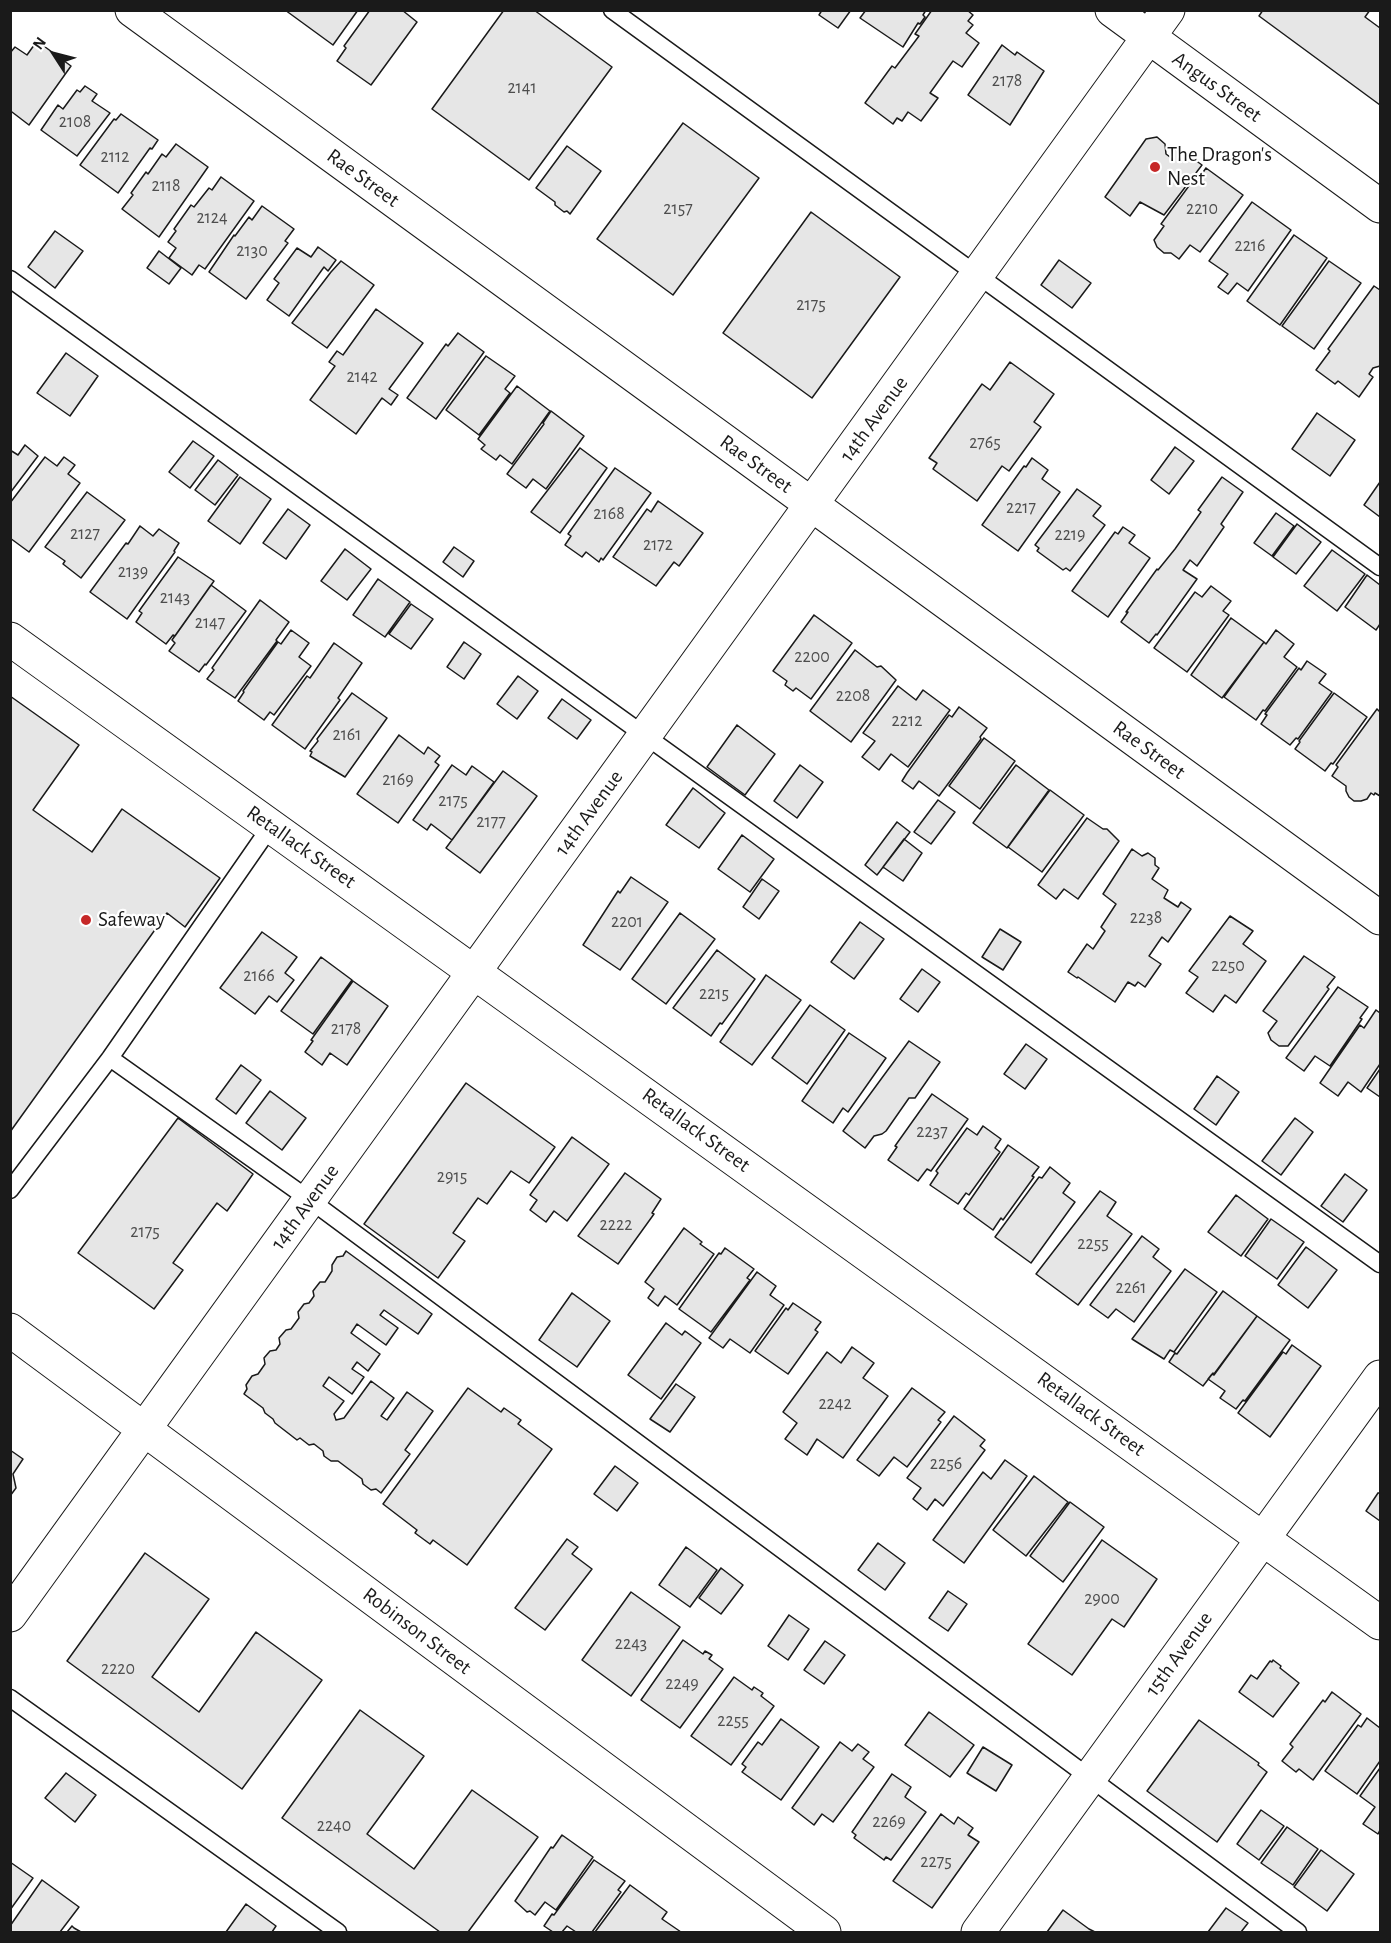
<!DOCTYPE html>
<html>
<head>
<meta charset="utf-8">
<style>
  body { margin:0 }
  #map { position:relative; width:1391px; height:1943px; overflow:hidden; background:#fff; font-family:"Alegreya Sans",sans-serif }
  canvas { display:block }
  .frame { position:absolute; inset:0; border:12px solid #1a1a1a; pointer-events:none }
  .north { position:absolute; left:24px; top:24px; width:60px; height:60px; -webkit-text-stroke:4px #fff; paint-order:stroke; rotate:306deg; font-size:16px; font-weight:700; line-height:24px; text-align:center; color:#1a1a1a }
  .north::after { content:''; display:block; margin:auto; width:21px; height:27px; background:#1a1a1a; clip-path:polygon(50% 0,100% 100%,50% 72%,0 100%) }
</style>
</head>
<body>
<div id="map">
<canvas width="1391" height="1943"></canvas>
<div class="frame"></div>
<div class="north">N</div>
</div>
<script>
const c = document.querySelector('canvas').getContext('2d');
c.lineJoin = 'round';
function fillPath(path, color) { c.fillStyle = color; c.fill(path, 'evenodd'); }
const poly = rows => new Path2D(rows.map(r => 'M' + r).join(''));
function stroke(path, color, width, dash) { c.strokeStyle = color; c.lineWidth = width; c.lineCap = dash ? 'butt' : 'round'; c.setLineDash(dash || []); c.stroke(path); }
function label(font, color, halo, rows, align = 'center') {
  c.font = font + ' "Alegreya Sans",sans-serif'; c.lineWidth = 4.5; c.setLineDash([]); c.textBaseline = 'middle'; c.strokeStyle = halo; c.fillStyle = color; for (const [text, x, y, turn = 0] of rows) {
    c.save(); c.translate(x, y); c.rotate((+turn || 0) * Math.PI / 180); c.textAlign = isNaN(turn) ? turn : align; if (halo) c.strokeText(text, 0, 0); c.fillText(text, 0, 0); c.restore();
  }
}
const building = poly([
  [285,10,358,10,333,45,285,10],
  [370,10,402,10,417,22,371,85,337,61,346,48,344,46,370,10],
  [504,10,534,10,612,67,529,180,432,109,504,10],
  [822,10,851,10,838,28,819,15,822,10],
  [866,10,926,10,923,15,925,17,920,24,918,23,903,47,860,18,866,10],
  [932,10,967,10,973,15,968,21,973,25,966,33,979,43,962,67,953,61,930,93,938,98,921,121,908,112,902,121,897,118,893,124,865,103,892,66,895,68,919,36,915,34,932,10],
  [1263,10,1370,10,1365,17,1380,28,1380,105,1259,16,1263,10],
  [37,41,71,66,29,125,12,112,10,114,10,53,15,47,27,55,37,41],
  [1002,45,1015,55,1017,52,1044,71,1010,125,968,95,1002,45],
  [85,86,97,94,92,101,110,113,77,156,41,130,58,105,63,109,77,90,80,92,85,86],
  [121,114,158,140,152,149,150,148,118,193,80,165,114,119,116,120,121,114],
  [683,123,759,178,673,295,597,239,683,123],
  [1157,137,1165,144,1166,154,1170,157,1177,147,1202,165,1164,215,1140,202,1130,216,1105,197,1146,139,1157,137],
  [176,144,208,167,159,237,122,209,133,195,131,193,146,172,148,174,162,154,166,157,176,144],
  [567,146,601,171,570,214,567,211,564,212,555,205,555,202,536,188,567,146],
  [1206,168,1243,195,1200,252,1190,245,1179,259,1171,253,1164,253,1157,247,1154,240,1164,226,1161,224,1194,179,1197,181,1206,168],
  [221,177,254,201,205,269,199,265,192,275,169,258,176,248,168,242,176,231,174,229,191,205,194,207,209,188,212,190,221,177],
  [1252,202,1291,230,1248,291,1237,283,1228,294,1218,287,1228,274,1209,261,1252,202],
  [262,206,294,229,285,241,288,243,246,299,209,272,234,235,235,236,249,217,252,220,262,206],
  [811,212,900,277,812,398,723,333,811,212],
  [55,231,83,251,55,288,28,267,55,231],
  [1294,235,1327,258,1280,325,1247,301,1294,235],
  [318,247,336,260,328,271,324,267,289,316,267,300,279,283,274,279,297,248,311,257,318,247],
  [159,251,181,268,169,284,147,268,159,251],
  [1059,260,1091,283,1072,308,1041,285,1059,260],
  [341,261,374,285,327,348,292,323,331,272,341,261],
  [1329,261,1361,283,1314,349,1282,326,1329,261],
  [1374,286,1380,290,1380,366,1373,368,1369,374,1373,377,1359,397,1338,381,1335,384,1316,370,1330,351,1328,349,1374,286],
  [376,309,423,343,389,389,398,395,391,405,382,398,356,434,310,400,335,366,329,362,337,351,343,355,376,309],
  [458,333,484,352,436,419,407,398,446,344,448,346,458,333],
  [66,353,98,376,70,416,37,393,66,353],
  [486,356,515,376,505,389,510,393,479,435,446,410,486,356],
  [1010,362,1054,394,1034,422,1041,427,1009,471,1002,466,977,501,933,469,937,463,929,458,982,384,990,390,1010,362],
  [517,386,550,411,512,464,500,455,496,460,481,449,485,445,478,439,517,386],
  [551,411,584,436,546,489,533,479,526,488,507,474,544,424,543,423,551,411],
  [1317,413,1355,440,1330,476,1292,449,1317,413],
  [193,441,214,456,190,488,169,472,193,441],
  [25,445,38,456,10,493,10,450,18,455,25,445],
  [1175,447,1194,461,1169,494,1151,480,1175,447],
  [580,448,607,468,560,533,531,512,580,448],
  [45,457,57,466,64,457,75,465,68,474,80,483,29,552,10,538,10,503,45,457],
  [1032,458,1048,470,1042,479,1060,492,1018,551,982,525,1024,466,1026,467,1032,458],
  [218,460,238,475,215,505,195,490,218,460],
  [615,468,651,493,603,560,601,558,599,562,586,552,582,557,565,545,571,536,568,534,615,468],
  [240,477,271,499,240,544,208,521,240,477],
  [1222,477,1243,492,1221,524,1224,527,1197,566,1190,560,1183,570,1197,579,1157,635,1156,634,1149,643,1121,622,1128,612,1126,612,1157,569,1158,570,1175,549,1201,512,1198,510,1222,477],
  [1380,482,1380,517,1364,505,1380,482],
  [1077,489,1101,506,1093,516,1105,525,1070,571,1066,568,1063,570,1037,551,1039,548,1035,545,1077,489],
  [87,492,125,520,81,578,63,564,65,561,45,547,87,492],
  [658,501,703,533,679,566,674,562,656,586,613,557,647,509,651,512,658,501],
  [288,509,310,525,286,559,263,543,288,509],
  [1276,513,1294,526,1272,556,1254,543,1276,513],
  [1297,524,1321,542,1296,574,1273,557,1297,524],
  [140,526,153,536,159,529,179,543,174,551,175,552,127,619,90,592,126,543,128,544,140,526],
  [1123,527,1135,535,1129,543,1150,558,1108,617,1072,591,1115,532,1118,534,1123,527],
  [454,547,474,561,463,577,443,562,454,547],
  [345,549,371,569,347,600,321,581,345,549],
  [1332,550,1365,574,1337,611,1304,586,1332,550],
  [178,557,214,581,175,636,173,635,166,644,136,622,142,613,139,611,178,557],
  [1367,575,1380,585,1380,624,1376,630,1345,607,1367,575],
  [378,579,410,602,385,637,353,615,378,579],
  [211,585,246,611,206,665,205,664,199,672,169,651,175,643,172,640,211,585],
  [1211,586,1231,601,1223,611,1229,615,1187,672,1154,648,1195,592,1202,597,1211,586],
  [260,600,289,622,276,640,277,641,235,698,207,679,214,670,212,668,260,600],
  [411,604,433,619,411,649,389,634,411,604],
  [814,615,852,643,811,699,796,688,793,691,785,685,787,681,773,671,814,615],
  [1231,618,1264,642,1222,698,1191,675,1231,618],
  [291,630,309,643,299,657,311,666,274,715,270,712,264,720,238,701,244,692,243,691,278,642,281,644,291,630],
  [1276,630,1294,644,1284,657,1297,667,1265,711,1263,710,1256,720,1224,697,1264,642,1266,644,1276,630],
  [464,642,481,654,464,679,447,667,464,642],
  [334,643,362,663,338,698,340,700,305,749,272,725,307,676,310,678,334,643],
  [855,650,877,667,881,666,896,680,851,742,810,711,855,650],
  [1307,661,1326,674,1319,683,1332,692,1298,739,1296,738,1290,745,1261,724,1267,715,1265,714,1299,668,1301,670,1307,661],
  [518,676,538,691,517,719,497,704,518,676],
  [898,686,916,700,923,690,950,710,908,767,891,754,879,770,862,757,875,741,863,733,898,686],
  [352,693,387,718,345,777,310,756,312,752,310,751,318,741,317,739,352,693],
  [1334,693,1367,717,1333,764,1331,763,1325,771,1295,749,1300,742,1299,741,1334,693],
  [10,696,79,745,33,810,92,852,122,809,220,878,185,927,167,913,10,1132,10,696],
  [562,699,591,720,577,739,548,718,562,699],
  [959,707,987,728,980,737,981,739,939,796,919,781,913,789,902,781,907,773,949,715,952,717,959,707],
  [1377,709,1380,712,1380,796,1375,793,1374,795,1371,793,1367,799,1361,801,1354,801,1349,797,1346,791,1346,786,1332,776,1338,767,1336,765,1377,709],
  [737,725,775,754,745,795,707,767,737,725],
  [399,735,424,754,428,747,440,756,435,762,439,765,398,823,357,794,399,735],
  [984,738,1015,761,980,809,949,786,984,738],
  [452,765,466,775,472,766,494,782,452,840,431,824,427,830,413,820,452,765],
  [800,765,823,782,797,818,774,801,800,765],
  [1016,765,1049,790,1007,848,973,823,1016,765],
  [503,771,537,796,480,873,446,848,503,771],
  [693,788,725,813,699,848,666,825,693,788],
  [1050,790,1084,815,1042,872,1008,847,1050,790],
  [938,800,955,812,931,844,914,832,938,800],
  [1087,818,1103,829,1107,829,1119,841,1078,899,1064,889,1056,899,1038,885,1087,818],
  [897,822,910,832,877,875,865,865,897,822],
  [742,835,774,859,750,892,718,869,742,835],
  [904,839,922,853,903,881,883,867,904,839],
  [1132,849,1142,856,1148,853,1155,858,1155,865,1159,868,1152,879,1168,890,1164,898,1178,907,1181,902,1191,909,1168,942,1162,937,1149,956,1161,964,1145,987,1138,982,1135,986,1128,982,1115,1002,1078,977,1077,978,1068,972,1087,944,1093,949,1105,931,1101,927,1116,904,1103,894,1132,849],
  [631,877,668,902,620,970,583,945,618,891,620,893,631,877],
  [762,879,779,891,759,919,743,907,762,879],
  [680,913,715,939,666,1004,632,979,680,913],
  [1230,916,1253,931,1243,944,1266,961,1236,1003,1225,995,1213,1012,1186,993,1198,977,1189,971,1230,916],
  [860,922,884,939,854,979,831,962,860,922],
  [1000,929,1021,942,1003,970,982,957,1000,929],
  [262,932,297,957,285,973,294,980,277,1002,269,996,255,1014,220,988,262,932],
  [717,950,755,979,722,1024,720,1023,711,1036,673,1008,717,950],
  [1304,956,1335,977,1327,987,1329,989,1288,1046,1279,1046,1271,1040,1268,1033,1277,1021,1263,1011,1304,956],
  [321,957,352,980,313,1034,281,1011,321,957],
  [922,969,940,982,918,1012,900,999,922,969],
  [766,975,801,1000,752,1065,720,1042,766,975],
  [353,981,388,1006,347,1065,330,1053,322,1065,305,1052,313,1041,311,1040,353,981],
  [1338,987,1368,1007,1360,1018,1362,1019,1330,1066,1315,1056,1304,1071,1286,1058,1338,987],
  [810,1005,845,1030,807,1084,772,1058,810,1005],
  [1376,1010,1380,1013,1380,1064,1361,1092,1348,1082,1338,1096,1320,1083,1360,1025,1364,1028,1376,1010],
  [849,1033,886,1058,848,1112,843,1108,833,1123,802,1101,849,1033],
  [909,1041,940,1062,915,1098,909,1098,886,1131,882,1134,874,1136,865,1148,843,1131,909,1041],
  [1026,1044,1047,1059,1025,1089,1004,1074,1026,1044],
  [241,1065,261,1080,236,1114,216,1099,241,1065],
  [1380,1069,1380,1097,1367,1088,1380,1069],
  [1217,1076,1239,1092,1216,1125,1194,1109,1217,1076],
  [466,1083,555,1147,529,1183,511,1171,487,1204,478,1198,453,1233,465,1241,438,1278,364,1224,466,1083],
  [270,1091,306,1118,282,1150,246,1123,270,1091],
  [932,1094,968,1119,931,1171,927,1169,918,1181,888,1160,897,1147,895,1146,932,1094],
  [178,1118,253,1174,227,1211,217,1203,173,1263,183,1270,154,1309,78,1253,178,1118],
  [1295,1118,1313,1132,1281,1175,1262,1161,1295,1118],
  [983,1126,1001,1139,995,1148,1000,1152,969,1195,966,1193,958,1204,930,1185,938,1173,936,1171,967,1128,977,1135,983,1126],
  [572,1137,609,1164,567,1221,554,1211,546,1222,530,1210,537,1200,530,1195,572,1137],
  [1008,1145,1039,1167,1032,1176,1034,1177,1003,1220,1001,1218,993,1230,964,1209,1008,1145],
  [1050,1167,1070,1183,1063,1193,1075,1202,1031,1263,995,1237,1039,1177,1042,1178,1050,1167],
  [625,1173,661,1199,652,1213,654,1214,618,1264,578,1236,625,1173],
  [1345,1174,1367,1190,1343,1222,1321,1206,1345,1174],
  [1100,1191,1116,1202,1107,1216,1132,1234,1078,1305,1036,1274,1100,1191],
  [1236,1195,1268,1219,1241,1256,1208,1232,1236,1195],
  [1271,1219,1304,1242,1277,1279,1245,1256,1271,1219],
  [684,1228,702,1242,700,1244,714,1254,677,1305,665,1296,658,1306,648,1298,654,1289,645,1282,684,1228],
  [1142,1236,1159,1249,1153,1257,1171,1271,1134,1322,1116,1309,1108,1318,1090,1305,1142,1236],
  [1306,1247,1337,1270,1308,1308,1278,1285,1306,1247],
  [725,1248,754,1269,747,1278,750,1280,711,1332,679,1309,719,1253,721,1254,725,1248],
  [346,1251,432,1314,418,1334,384,1310,380,1315,398,1328,386,1345,357,1324,351,1333,380,1354,368,1371,357,1362,352,1369,364,1377,352,1394,329,1377,323,1386,344,1401,334,1414,336,1420,344,1418,371,1381,394,1398,381,1416,387,1420,407,1392,433,1411,405,1450,410,1454,381,1493,376,1489,371,1490,363,1484,362,1479,338,1461,331,1461,324,1456,323,1451,314,1444,309,1445,300,1438,297,1440,275,1423,273,1419,265,1413,263,1408,244,1394,247,1389,246,1385,252,1376,258,1374,265,1364,264,1358,270,1351,276,1350,280,1344,279,1338,286,1330,291,1329,299,1318,298,1312,304,1304,309,1303,314,1296,313,1291,320,1282,325,1282,332,1271,332,1265,337,1257,343,1256,346,1251],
  [1185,1269,1217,1292,1174,1352,1170,1350,1164,1359,1132,1339,1185,1269],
  [757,1272,776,1286,770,1295,784,1305,750,1353,730,1339,723,1348,709,1338,757,1272],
  [1223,1291,1257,1316,1214,1374,1213,1373,1203,1386,1169,1362,1175,1353,1177,1354,1223,1291],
  [572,1293,610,1321,577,1367,539,1340,572,1293],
  [793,1303,821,1322,815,1330,818,1332,788,1374,755,1351,786,1308,788,1310,793,1303],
  [1257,1316,1290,1340,1245,1401,1243,1400,1236,1409,1220,1398,1225,1391,1208,1379,1212,1374,1214,1375,1257,1316],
  [666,1323,682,1335,685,1331,701,1343,661,1399,628,1375,666,1323],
  [1292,1345,1321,1366,1270,1437,1238,1413,1283,1352,1286,1354,1292,1345],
  [852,1347,874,1363,863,1378,888,1396,843,1458,817,1439,807,1455,785,1439,797,1423,783,1412,827,1352,841,1363,852,1347],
  [676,1384,695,1397,670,1432,650,1419,676,1384],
  [468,1388,501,1412,504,1408,521,1420,518,1424,552,1449,467,1565,433,1540,430,1544,415,1533,417,1530,383,1504,468,1388],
  [912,1388,945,1412,938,1420,941,1422,907,1467,894,1457,879,1476,857,1460,912,1388],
  [954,1416,985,1440,980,1446,985,1450,943,1506,935,1499,927,1510,913,1499,921,1488,907,1478,954,1416],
  [10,1450,23,1459,13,1474,16,1488,10,1496,10,1450],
  [1005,1460,1027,1476,964,1563,933,1540,983,1472,991,1479,1005,1460],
  [615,1466,638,1483,617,1511,594,1494,615,1466],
  [1034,1476,1068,1502,1026,1556,993,1530,1034,1476],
  [1378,1493,1380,1493,1380,1521,1366,1511,1378,1493],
  [1070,1502,1104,1527,1063,1582,1030,1556,1070,1502],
  [567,1539,578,1547,572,1554,592,1569,545,1630,515,1608,567,1539],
  [1102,1540,1157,1579,1124,1627,1112,1619,1072,1675,1028,1644,1102,1540],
  [878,1543,905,1563,885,1590,858,1570,878,1543],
  [686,1547,717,1570,690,1607,659,1585,686,1547],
  [145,1553,209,1599,152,1677,199,1712,256,1632,322,1680,242,1789,67,1661,145,1553],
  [721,1568,743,1585,721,1614,699,1598,721,1568],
  [948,1591,967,1604,948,1631,929,1618,948,1591],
  [631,1592,680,1627,631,1696,582,1660,631,1592],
  [789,1615,809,1629,788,1660,768,1646,789,1615],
  [683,1640,703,1654,705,1651,712,1655,709,1659,723,1669,680,1728,641,1700,683,1640],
  [825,1641,845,1655,824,1684,804,1670,825,1641],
  [1273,1660,1281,1666,1280,1668,1299,1683,1273,1717,1239,1692,1251,1675,1257,1679,1270,1661,1272,1662,1273,1660],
  [734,1677,752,1690,754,1687,763,1693,761,1696,774,1706,731,1765,691,1736,734,1677],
  [1332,1692,1361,1714,1313,1780,1299,1769,1296,1772,1282,1761,1293,1747,1290,1744,1323,1700,1325,1702,1332,1692],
  [360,1710,424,1756,367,1834,414,1869,472,1790,538,1837,468,1932,440,1932,282,1818,360,1710],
  [929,1712,974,1745,950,1777,905,1745,929,1712],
  [1367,1718,1380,1728,1380,1761,1357,1794,1325,1771,1358,1725,1361,1727,1367,1718],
  [781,1719,819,1747,781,1800,742,1772,746,1767,742,1764,758,1742,762,1745,781,1719],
  [1199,1720,1259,1763,1258,1765,1267,1772,1217,1842,1147,1791,1199,1720],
  [840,1742,852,1751,858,1744,869,1752,863,1759,874,1767,833,1822,822,1814,814,1825,792,1808,840,1742],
  [983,1747,1012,1765,996,1791,967,1773,983,1747],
  [1380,1768,1380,1830,1378,1834,1363,1824,1375,1807,1360,1796,1380,1768],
  [66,1773,96,1795,75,1822,45,1798,66,1773],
  [892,1774,911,1787,905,1797,926,1812,891,1860,886,1857,884,1860,854,1838,856,1835,852,1832,892,1774],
  [1261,1810,1284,1826,1259,1860,1237,1844,1261,1810],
  [941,1814,954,1824,958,1817,973,1828,968,1835,979,1842,932,1908,893,1881,941,1814],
  [1287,1827,1318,1849,1293,1885,1261,1863,1287,1827],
  [562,1835,593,1857,556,1910,545,1902,535,1915,530,1911,527,1912,515,1901,551,1847,553,1848,562,1835],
  [1321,1850,1354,1874,1327,1911,1294,1887,1321,1850],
  [594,1860,625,1881,618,1890,621,1892,592,1932,576,1932,567,1926,562,1932,553,1932,544,1926,552,1914,554,1915,594,1860],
  [10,1862,33,1878,10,1910,10,1862],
  [42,1880,79,1907,60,1932,10,1932,10,1926,42,1880],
  [630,1885,667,1912,662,1919,681,1932,595,1932,630,1885],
  [246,1904,276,1926,272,1932,226,1932,246,1904],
  [1226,1908,1248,1923,1241,1932,1208,1932,1226,1908],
  [1063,1910,1089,1929,1095,1932,1047,1932,1063,1910],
  [72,1926,74,1928,81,1932,67,1932,72,1926]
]);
const lane = poly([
  [612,10,1380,567],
  [10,279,1380,1264],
  [110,1058,310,1200,1298,1932],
  [10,1190,110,1058,271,826],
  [10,1698,338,1932]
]);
const street = poly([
  [132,10,1380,918],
  [1112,10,1380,206],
  [10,639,1380,1623],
  [10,1330,824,1932],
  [10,1615,1168,10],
  [978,1932,1380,1377]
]);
const markers = [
  [1155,167,6,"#c62828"],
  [86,920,6,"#c62828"]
];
const numberNames = [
  ["2178",1007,81],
  ["2141",522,88],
  ["2108",75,122],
  ["2112",115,157],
  ["2118",166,186],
  ["2157",678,209],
  ["2210",1202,209],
  ["2124",212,218],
  ["2216",1250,246],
  ["2130",252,251],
  ["2175",811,305],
  ["2142",362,377],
  ["2765",985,443],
  ["2217",1021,508],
  ["2168",609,514],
  ["2127",85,534],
  ["2219",1070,535],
  ["2172",658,545],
  ["2139",133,572],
  ["2143",175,598],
  ["2147",210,623],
  ["2200",812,657],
  ["2208",853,696],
  ["2212",907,721],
  ["2161",347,735],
  ["2169",398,780],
  ["2175",453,801],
  ["2177",491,822],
  ["2238",1146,918],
  ["2201",627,922],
  ["2250",1228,966],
  ["2166",259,976],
  ["2215",714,994],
  ["2178",346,1029],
  ["2237",932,1132],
  ["2915",452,1177],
  ["2222",616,1225],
  ["2175",145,1232],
  ["2255",1093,1244],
  ["2261",1131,1288],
  ["2242",835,1404],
  ["2256",946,1464],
  ["2900",1102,1599],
  ["2243",631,1644],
  ["2220",118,1669],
  ["2249",682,1684],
  ["2255",733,1721],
  ["2269",889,1822],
  ["2240",334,1826],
  ["2275",936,1862]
];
const streetNames = [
  ["Angus Street",1217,87,36],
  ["Rae Street",363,178,36],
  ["14th Avenue",874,419,-54],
  ["Rae Street",756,464,36],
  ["Rae Street",1149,750,36],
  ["14th Avenue",589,813,-54],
  ["Retallack Street",301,847,35],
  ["Retallack Street",696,1130,36],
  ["14th Avenue",305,1207,-54],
  ["Retallack Street",1091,1414,36],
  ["Robinson Street",417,1631,37],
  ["15th Avenue",1179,1654,-54]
];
const poiNames = [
  ["The Dragon's",1167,155],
  ["Nest",1167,179],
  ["Safeway",98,920]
];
fillPath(building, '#e6e6e6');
stroke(building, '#1a1a1a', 1.5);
stroke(lane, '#1a1a1a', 19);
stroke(street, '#1a1a1a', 35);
stroke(lane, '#fff', 16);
stroke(street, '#fff', 33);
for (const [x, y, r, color] of markers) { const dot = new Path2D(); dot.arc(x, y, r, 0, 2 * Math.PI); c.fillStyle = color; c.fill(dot); stroke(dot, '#fff', 2); }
label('18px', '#4d4d4d', null, numberNames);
label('21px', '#1a1a1a', '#fff', streetNames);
label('21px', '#1a1a1a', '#fff', poiNames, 'left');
</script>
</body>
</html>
